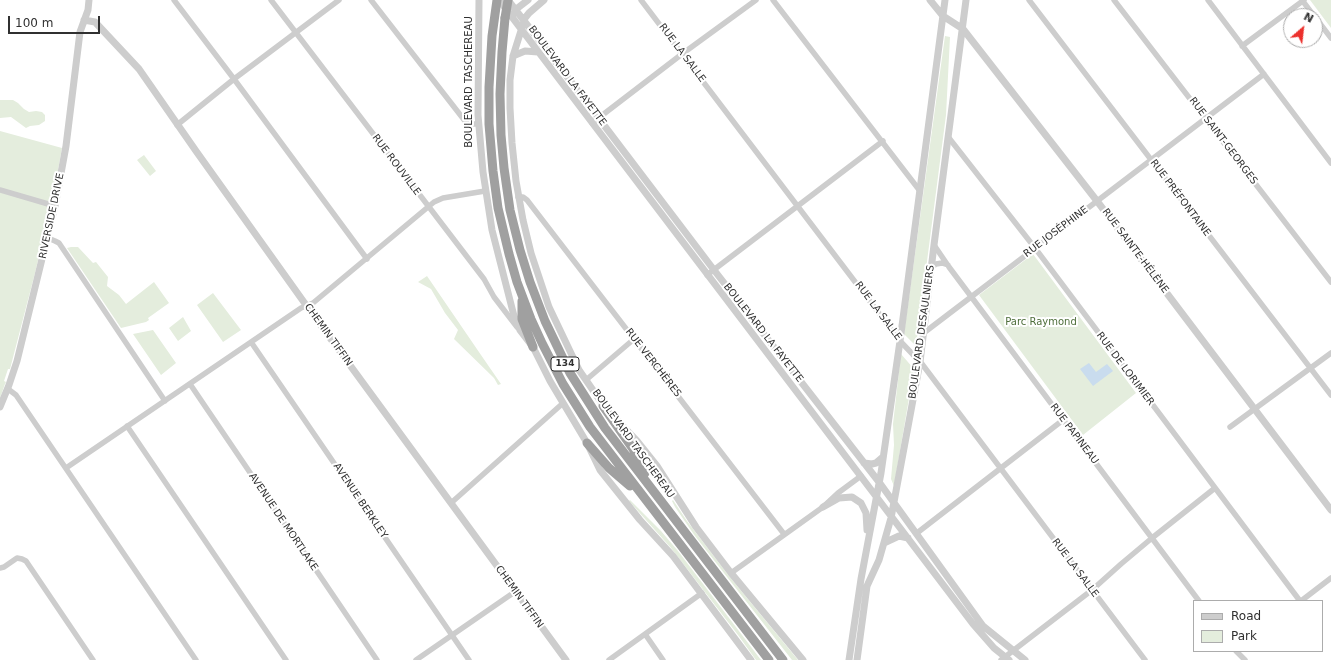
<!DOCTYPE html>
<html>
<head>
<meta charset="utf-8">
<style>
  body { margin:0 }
  #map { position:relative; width:1331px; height:660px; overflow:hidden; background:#fff; font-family:"DejaVu Sans",sans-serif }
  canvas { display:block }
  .legend { position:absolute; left:1193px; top:600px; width:130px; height:52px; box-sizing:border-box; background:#fff; border:1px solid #acacac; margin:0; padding:5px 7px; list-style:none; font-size:12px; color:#303030 }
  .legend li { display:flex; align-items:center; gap:8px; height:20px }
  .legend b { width:20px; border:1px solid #acacac }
  .north { position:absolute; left:1283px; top:8px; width:40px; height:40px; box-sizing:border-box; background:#fff; border:1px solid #acacac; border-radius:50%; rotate:28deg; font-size:11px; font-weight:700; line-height:16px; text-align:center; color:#303030 }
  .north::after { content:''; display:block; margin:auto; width:14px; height:18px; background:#ec302c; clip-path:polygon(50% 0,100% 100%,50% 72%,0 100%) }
  .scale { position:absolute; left:8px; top:16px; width:92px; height:18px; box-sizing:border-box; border:2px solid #303030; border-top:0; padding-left:5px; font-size:12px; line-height:14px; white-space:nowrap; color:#303030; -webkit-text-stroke:3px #fff; paint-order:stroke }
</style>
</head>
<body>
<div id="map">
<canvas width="1331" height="660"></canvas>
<ul class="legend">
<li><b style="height:5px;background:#cdcdcd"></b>Road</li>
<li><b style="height:11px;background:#e4eddd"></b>Park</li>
</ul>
<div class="north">N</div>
<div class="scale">100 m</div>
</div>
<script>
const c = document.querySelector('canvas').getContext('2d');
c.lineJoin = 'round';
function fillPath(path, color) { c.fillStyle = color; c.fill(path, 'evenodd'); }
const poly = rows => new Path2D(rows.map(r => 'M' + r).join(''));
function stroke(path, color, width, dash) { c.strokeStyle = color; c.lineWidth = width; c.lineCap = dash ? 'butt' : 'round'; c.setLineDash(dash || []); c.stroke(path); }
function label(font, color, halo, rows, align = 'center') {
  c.font = font + ' "DejaVu Sans",sans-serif'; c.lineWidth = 4; c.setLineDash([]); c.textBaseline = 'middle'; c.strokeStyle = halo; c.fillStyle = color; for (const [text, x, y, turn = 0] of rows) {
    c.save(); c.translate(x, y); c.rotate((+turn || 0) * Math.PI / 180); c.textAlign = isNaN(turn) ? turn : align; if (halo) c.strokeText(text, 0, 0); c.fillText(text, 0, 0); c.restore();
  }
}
const green = poly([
  [1310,0,1331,0,1331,28],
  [945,36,950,37,946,115,916,346,904,334],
  [0,100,13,100,18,103,24,109,29,112,36,111,42,112,45,115,45,121,39,125,30,126,26,128,11,117,0,118],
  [0,131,62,148,54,192,52,195,49,214,35,273,10,369,8,369,4,381,6,382,5,384,0,398],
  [144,155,156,171,150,176,137,160],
  [71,247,78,247,93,263,96,262,108,277,107,286,119,295,126,304,154,282,169,303,148,318,149,320,146,322,121,328,67,248],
  [1033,254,1136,393,1083,435,979,295],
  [427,276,481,355,501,384,498,385,494,378,454,339,458,330,445,313,431,289,418,282],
  [213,293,241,330,223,342,197,305],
  [183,317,191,331,178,341,169,328],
  [153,330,176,363,161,375,133,334],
  [901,354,914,369,894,486,891,479,894,445,893,424],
  [630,500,661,531,678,551,761,660,756,660,738,635,671,548,629,501],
  [673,500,687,521,729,576,798,660,792,660,695,536,675,507,672,501]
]);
const water = poly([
  [1089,363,1096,372,1107,364,1113,371,1093,386,1080,369]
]);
const minor = poly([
  [174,0,234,79,367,259],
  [271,0,484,279,494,297,517,327],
  [371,0,465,121,471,124,478,124],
  [641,0,900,341,922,364,1145,660],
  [773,0,920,191],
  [1029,0,1331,395],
  [1114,0,1331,282],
  [1208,0,1331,163],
  [1302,0,1314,16],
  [1315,17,1331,38],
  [1242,46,1304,0],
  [592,123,682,54,756,0],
  [177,125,234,79,339,0],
  [949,138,1035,248,1300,601],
  [0,190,55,206],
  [518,197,523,197,527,200,784,534],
  [48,238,55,241,59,243,165,401],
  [934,245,949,267,1199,601],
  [932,267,936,264,942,263,948,265],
  [707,275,883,141],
  [925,332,1264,74],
  [251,342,469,660],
  [586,380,634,339],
  [190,384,377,660],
  [8,389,16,395,196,660],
  [127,426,286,660],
  [1230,427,1331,353],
  [66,468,301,308,313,303,434,202,443,198,485,191],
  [451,503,562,404],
  [917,533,1063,420],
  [0,568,4,567,17,558,22,559,26,561,93,660],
  [731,573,823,507,838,493,861,476],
  [1301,601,1331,578],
  [645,634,663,660],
  [1236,651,1245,660],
  [416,660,516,591],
  [609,660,702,593],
  [1001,660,1092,590,1121,564,1152,538,1215,488]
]);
const tertiary = poly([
  [479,0,478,115,483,172,492,230,514,316,520,330,533,347,550,381,587,443,600,470,640,520,673,556,751,660],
  [499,0,973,624,994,648,1009,660],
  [508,0,559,66,714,270,879,482,983,626,1025,660],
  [544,0,529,13,525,18,513,56,510,80,510,108,512,143,516,181,523,220,531,253,549,307,579,370,606,409],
  [930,0,943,16,963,29,1097,201,1331,510],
  [515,13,515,10,528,0],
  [84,20,95,22,139,69,196,151,311,312,566,660],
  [513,56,525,51,538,52],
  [0,407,9,385,17,361,55,206,66,146,80,32,88,10,89,0],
  [615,418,637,441,657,466,696,527,731,573,803,660],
  [864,463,872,464,876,463,883,457],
  [823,507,839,498,852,497,861,503,866,513,867,530],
  [884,543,899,536,908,538],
  [849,660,861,579,881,473,900,341,945,0],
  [857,660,867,586,879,560,891,518,920,362,934,245,966,0]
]);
const trunk = poly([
  [497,0,492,36,489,87,489,124,493,171,498,208,509,254,517,282,531,319,542,343,563,384,590,427,769,660],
  [505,18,502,52,500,94,501,135,504,168,510,210,520,250,530,282,545,321,570,373,605,428,783,660],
  [522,301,522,319,533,347],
  [603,406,633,449,645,473],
  [587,443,609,468,630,486]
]);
const trunkBridge = poly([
  [505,18,508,0]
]);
const shields = [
  [565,364,28]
];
const shieldNames = [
  ["134",565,364]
];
const streetNames = [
  ["RUE LA SALLE",682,53,53],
  ["BOULEVARD LA FAYETTE",567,76,53],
  ["BOULEVARD TASCHEREAU",469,82,-90],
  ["RUE SAINT-GEORGES",1223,141,53],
  ["RUE ROUVILLE",396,165,53],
  ["RUE PRÉFONTAINE",1180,198,53],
  ["RIVERSIDE DRIVE",52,216,-78],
  ["RUE JOSÉPHINE",1056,232,-37],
  ["RUE SAINTE-HÉLÈNE",1135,251,53],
  ["RUE LA SALLE",878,311,53],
  ["BOULEVARD DESAULNIERS",922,332,-82],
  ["BOULEVARD LA FAYETTE",763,333,52],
  ["CHEMIN TIFFIN",328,335,54],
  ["RUE VERCHÈRES",653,363,52],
  ["RUE DE LORIMIER",1125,369,53],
  ["RUE PAPINEAU",1074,434,53],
  ["BOULEVARD TASCHEREAU",633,444,54],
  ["AVENUE BERKLEY",360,501,56],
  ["AVENUE DE MORTLAKE",283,522,56],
  ["RUE LA SALLE",1075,568,53],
  ["CHEMIN TIFFIN",519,597,54]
];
const parkNames = [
  ["Parc Raymond",1041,322]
];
fillPath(green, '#e4eddd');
fillPath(water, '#c9dcee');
stroke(minor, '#cdcdcd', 5.5);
stroke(tertiary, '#cdcdcd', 7);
stroke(trunk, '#a0a0a0', 9);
stroke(trunkBridge, '#a0a0a0', 9);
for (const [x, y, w] of shields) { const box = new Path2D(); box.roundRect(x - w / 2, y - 7, w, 14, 3); c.fillStyle = '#fff'; c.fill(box); stroke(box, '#303030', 1); }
label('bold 9px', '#303030', null, shieldNames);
label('10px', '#303030', '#fff', streetNames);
label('10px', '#4e6e3b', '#fff', parkNames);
</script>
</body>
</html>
